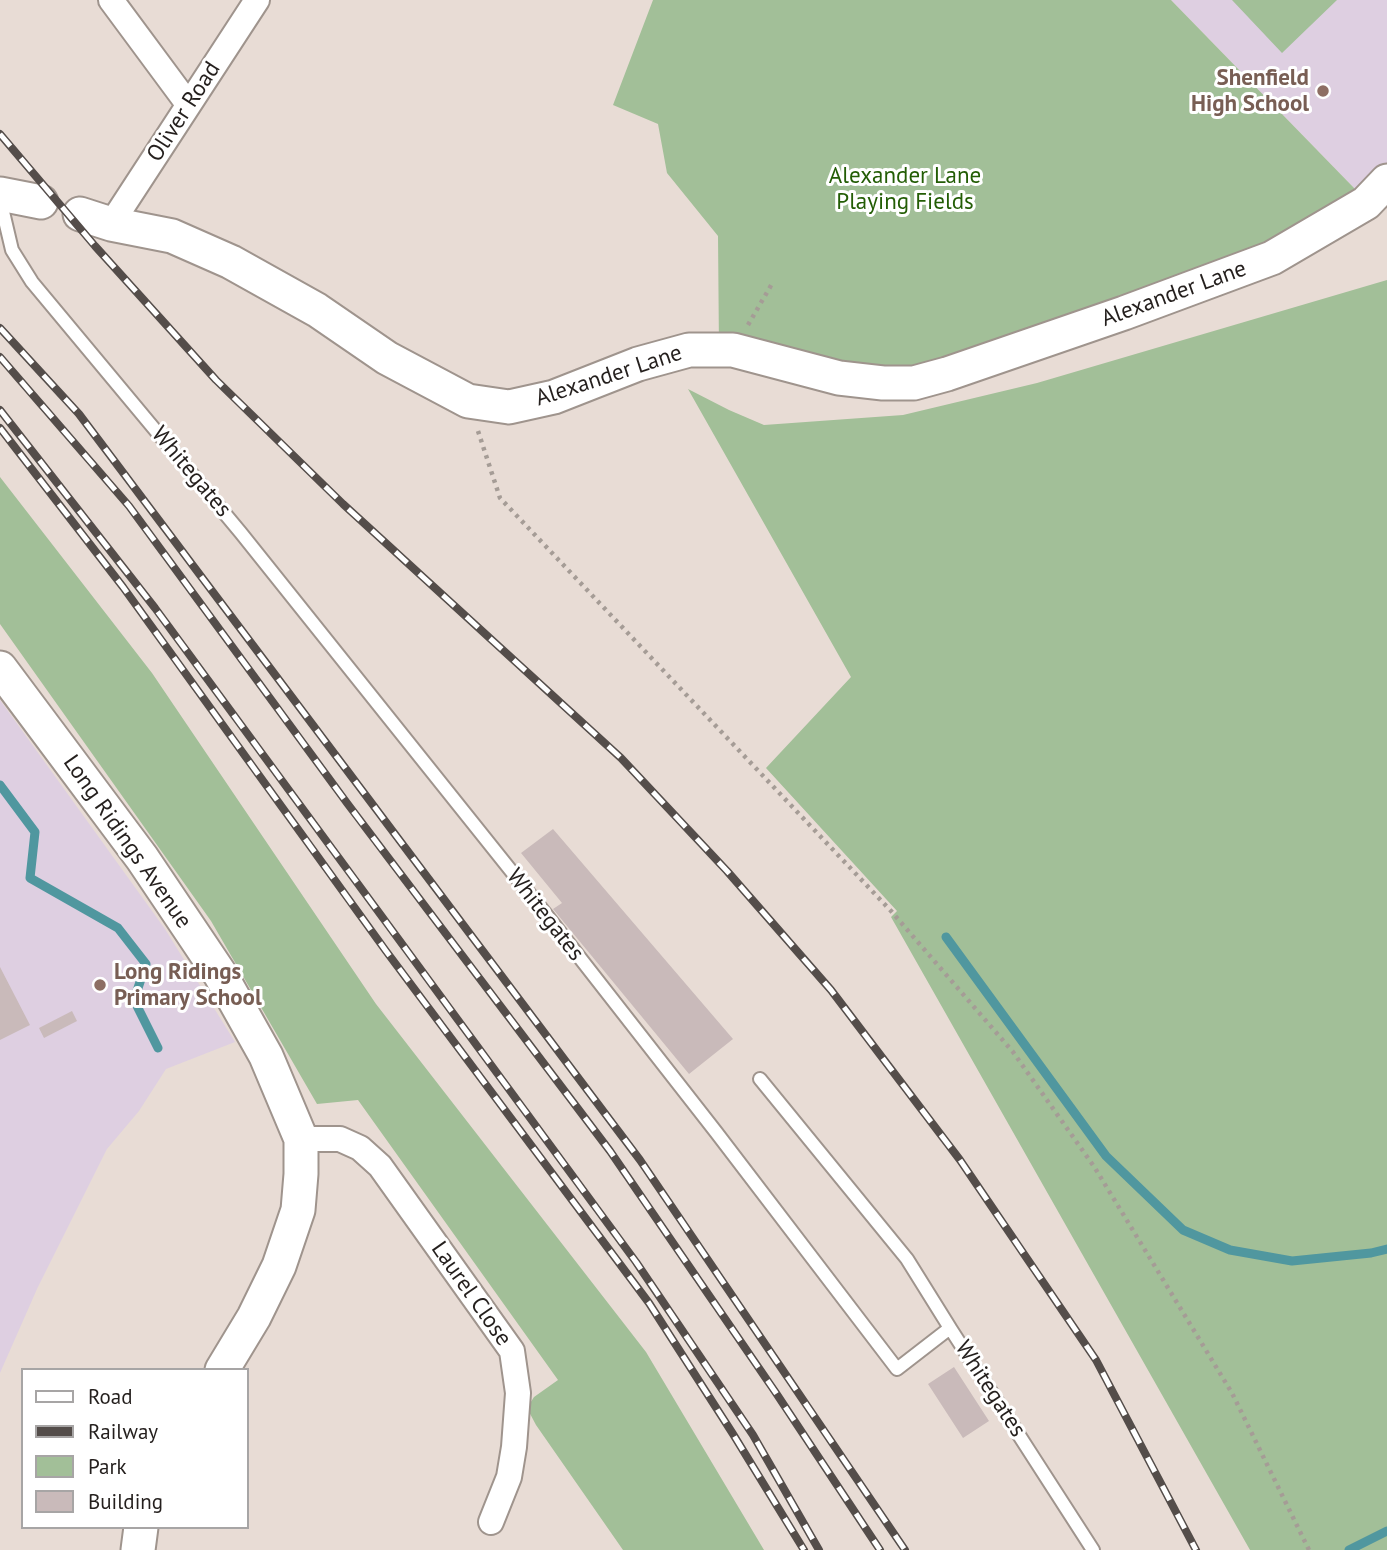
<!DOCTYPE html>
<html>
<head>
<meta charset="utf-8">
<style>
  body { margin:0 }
  #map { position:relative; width:1387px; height:1550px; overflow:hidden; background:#e8dcd5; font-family:"PT Sans",sans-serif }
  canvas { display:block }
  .legend { position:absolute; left:21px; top:1368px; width:228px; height:161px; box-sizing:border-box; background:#fff; border:2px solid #a7a5a5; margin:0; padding:9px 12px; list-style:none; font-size:21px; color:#241f1d }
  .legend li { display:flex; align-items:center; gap:14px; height:35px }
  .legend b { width:35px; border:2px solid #a7a5a5 }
</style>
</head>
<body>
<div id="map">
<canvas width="1387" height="1550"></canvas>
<ul class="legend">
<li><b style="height:9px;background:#fff"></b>Road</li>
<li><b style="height:9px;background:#544d4a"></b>Railway</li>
<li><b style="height:19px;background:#a2bf98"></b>Park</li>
<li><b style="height:19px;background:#c9baba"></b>Building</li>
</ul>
</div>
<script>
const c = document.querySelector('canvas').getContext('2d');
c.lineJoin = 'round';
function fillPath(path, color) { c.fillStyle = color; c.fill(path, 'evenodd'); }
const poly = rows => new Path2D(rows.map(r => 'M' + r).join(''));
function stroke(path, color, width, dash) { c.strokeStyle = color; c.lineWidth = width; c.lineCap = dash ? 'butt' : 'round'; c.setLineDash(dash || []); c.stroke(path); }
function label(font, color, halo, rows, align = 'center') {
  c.font = font + ' "PT Sans",sans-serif'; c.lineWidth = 6; c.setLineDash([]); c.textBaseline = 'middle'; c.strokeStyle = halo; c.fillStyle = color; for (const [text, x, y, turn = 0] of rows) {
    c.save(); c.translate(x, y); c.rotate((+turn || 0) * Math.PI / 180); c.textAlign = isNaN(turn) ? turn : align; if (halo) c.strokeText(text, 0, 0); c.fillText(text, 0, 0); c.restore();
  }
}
const education = poly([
  [1171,0,1387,0,1387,181,1366,203,1354,188],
  [0,700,165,929,235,1042,166,1069,139,1111,107,1149,37,1289,0,1373]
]);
const green = poly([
  [653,0,1171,0,1354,188,1366,203,947,374,719,350,718,236,667,173,658,124,613,105],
  [1232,0,1337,0,1282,53],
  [1387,280,1387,1550,1250,1550,891,917,897,911,766,768,851,677,688,389,729,410,764,425,903,415,1037,383],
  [0,477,152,673,376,1004,646,1352,764,1550,623,1550,536,1425,527,1408,534,1397,558,1380,358,1100,317,1104,211,921,0,624]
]);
const stream = poly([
  [0,785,35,832,30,878,118,928,146,964,134,1000,158,1048],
  [946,937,1106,1156,1183,1230,1230,1250,1292,1261,1371,1253,1387,1249],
  [1349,1550,1387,1531]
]);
const building = poly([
  [553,829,733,1039,689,1074,553,909,562,903,521,853],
  [0,967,30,1025,0,1040],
  [72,1011,77,1021,44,1038,39,1028],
  [954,1367,989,1421,963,1438,928,1384]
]);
const path = poly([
  [748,325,773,282],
  [478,431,500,498,891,911,1013,1052,1095,1168,1232,1393,1309,1550]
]);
const lane = poly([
  [0,199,12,250,32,282,241,533,548,917,716,1132,897,1369,950,1328,1093,1550],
  [760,1079,907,1259,950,1328]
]);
const street = poly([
  [111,0,188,104],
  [111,224,257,0],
  [301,1139,340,1139,360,1148,380,1166,512,1351,518,1393,514,1447,509,1477,491,1522]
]);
const secondary = poly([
  [0,194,41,202],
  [80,214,111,224,172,236,231,262,317,310,387,358,468,401,509,407,554,397,638,364,689,350,733,350,839,378,883,383,914,383,947,374,1124,313,1272,258,1366,203,1387,181],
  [0,668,142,858,220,974,266,1056,301,1139,301,1174,298,1210,279,1266,254,1317,222,1370],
  [138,1550,141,1527]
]);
const rail = poly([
  [0,134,95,246,216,380,343,504,621,758,727,871,831,990,960,1160,1096,1360,1196,1550],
  [0,328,79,414,640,1160,905,1550],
  [0,357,129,506,347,803,610,1151,776,1393,880,1550],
  [0,410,155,608,636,1262,753,1435,819,1550],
  [0,428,123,587,386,951,649,1303,733,1434,804,1550]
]);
const markers = [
  [1323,91,7,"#8d6e63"],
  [100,985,7,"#8d6e63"]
];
const educationNames = [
  ["Shenfield",1309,78],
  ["High School",1309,104],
  ["Long Ridings",114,972,"left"],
  ["Primary School",114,998,"left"]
];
const streetNames = [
  ["Oliver Road",184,112,-57],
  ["Alexander Lane",1174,294,-20],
  ["Alexander Lane",609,376,-18],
  ["Whitegates",191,472,50],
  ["Long Ridings Avenue",127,842,55],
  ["Whitegates",545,915,52],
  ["Laurel Close",471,1294,55],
  ["Whitegates",990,1389,57]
];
const parkNames = [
  ["Alexander Lane",905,176],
  ["Playing Fields",905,202]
];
fillPath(education, '#decfe1');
fillPath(green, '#a2bf98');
stroke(stream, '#50979f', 9);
fillPath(building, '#c9baba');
stroke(lane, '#9f948d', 16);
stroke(street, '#9f948d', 28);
stroke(secondary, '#9f948d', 37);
stroke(path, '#a59c96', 4.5, [3.5, 5]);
stroke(lane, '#fff', 12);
stroke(street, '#fff', 24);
stroke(secondary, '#fff', 33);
stroke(rail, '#544d4a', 8);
stroke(rail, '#fff', 5, [16]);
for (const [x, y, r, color] of markers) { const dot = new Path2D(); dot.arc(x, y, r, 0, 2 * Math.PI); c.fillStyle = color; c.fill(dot); stroke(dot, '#fff', 2.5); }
label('bold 23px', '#785e54', '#fff', educationNames, 'right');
label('23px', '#241f1d', '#fff', streetNames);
label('23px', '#235d05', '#fff', parkNames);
</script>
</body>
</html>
